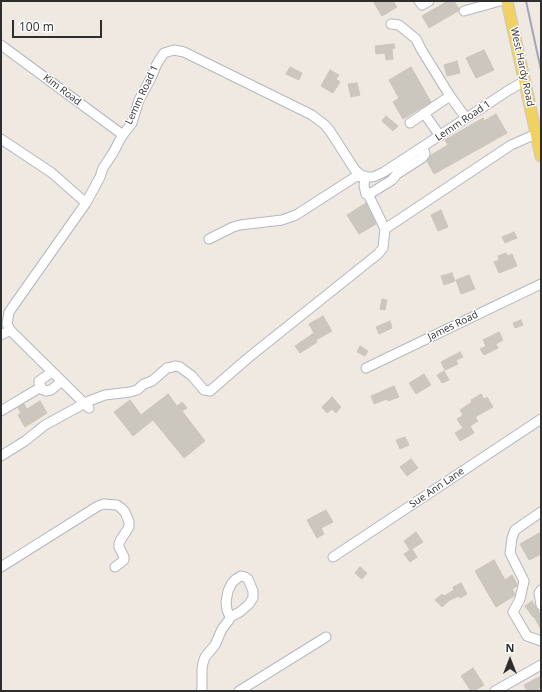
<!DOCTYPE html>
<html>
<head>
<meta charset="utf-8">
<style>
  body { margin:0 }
  #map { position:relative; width:542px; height:692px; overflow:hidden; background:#efe9e1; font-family:"Open Sans",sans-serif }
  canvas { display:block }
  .frame { position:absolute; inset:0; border:2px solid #2e2e2e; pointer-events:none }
  .north { position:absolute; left:490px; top:640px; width:40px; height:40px; -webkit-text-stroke:3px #fff; paint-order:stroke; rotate:0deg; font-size:11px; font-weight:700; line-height:16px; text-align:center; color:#2e2e2e }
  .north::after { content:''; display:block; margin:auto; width:14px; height:18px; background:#2e2e2e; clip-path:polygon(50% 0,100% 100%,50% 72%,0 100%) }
  .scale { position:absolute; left:12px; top:20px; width:90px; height:18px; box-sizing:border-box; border:2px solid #2e2e2e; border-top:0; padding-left:5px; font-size:12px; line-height:14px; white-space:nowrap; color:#2e2e2e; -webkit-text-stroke:3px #fff; paint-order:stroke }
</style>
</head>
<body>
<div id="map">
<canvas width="542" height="692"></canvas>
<div class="frame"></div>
<div class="north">N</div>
<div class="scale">100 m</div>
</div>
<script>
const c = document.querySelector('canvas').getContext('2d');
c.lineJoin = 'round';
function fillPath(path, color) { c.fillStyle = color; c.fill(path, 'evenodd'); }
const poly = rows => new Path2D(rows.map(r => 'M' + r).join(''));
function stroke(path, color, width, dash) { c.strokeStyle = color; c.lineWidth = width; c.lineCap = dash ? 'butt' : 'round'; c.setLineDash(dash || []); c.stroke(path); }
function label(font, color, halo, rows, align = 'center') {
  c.font = font + ' "Open Sans",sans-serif'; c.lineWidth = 3; c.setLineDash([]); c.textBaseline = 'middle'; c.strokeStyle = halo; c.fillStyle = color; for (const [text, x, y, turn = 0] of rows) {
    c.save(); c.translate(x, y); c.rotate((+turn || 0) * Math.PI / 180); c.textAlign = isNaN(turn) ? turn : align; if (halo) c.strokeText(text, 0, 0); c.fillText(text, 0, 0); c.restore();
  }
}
const building = poly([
  [373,1,393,1,397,7,382,16,373,1],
  [448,1,454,1,459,9,458,11,429,28,422,16,448,1],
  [394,44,395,48,392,49,393,59,386,60,385,53,376,54,375,46,394,44],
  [484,50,494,70,476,78,466,58,484,50],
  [457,61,460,73,447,76,444,65,457,61],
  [290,67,302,73,299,80,286,74,290,67],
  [411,67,431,102,403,119,393,102,399,98,389,80,411,67],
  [330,70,339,75,336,79,340,82,333,93,321,86,330,70],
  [357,83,360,95,351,97,348,84,357,83],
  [496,114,507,133,434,174,427,161,431,155,448,145,445,140,483,118,484,121,496,114],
  [386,116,398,126,393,131,382,121,386,116],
  [366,203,376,224,359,234,347,215,366,203],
  [441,210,448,227,438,231,431,215,441,210],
  [514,232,517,238,505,243,502,237,514,232],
  [506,253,508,256,512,254,517,266,499,273,494,262,499,260,498,256,506,253],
  [452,273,455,281,444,285,441,276,452,273],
  [469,275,475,289,461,294,456,280,469,275],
  [382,299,387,300,385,310,380,309,382,299],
  [323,316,332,331,316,340,317,342,300,353,295,346,314,333,309,324,323,316],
  [521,320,523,325,515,328,513,323,521,320],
  [390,321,392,328,379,334,376,327,390,321],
  [499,332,503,340,496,344,498,348,484,355,480,349,486,346,483,340,499,332],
  [360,346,368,351,365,356,357,352,360,346],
  [460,352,463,357,456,360,458,364,445,370,441,362,460,352],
  [444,371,449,380,442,383,437,375,444,371],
  [424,374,431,385,416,394,409,383,424,374],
  [394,386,399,397,388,401,387,399,374,404,371,396,394,386],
  [168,394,177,406,182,402,187,408,182,411,205,441,184,458,153,420,133,436,114,412,130,400,141,415,168,394],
  [481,394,484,399,487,397,493,407,475,417,478,421,470,426,474,433,460,441,455,433,463,428,457,419,463,415,460,410,472,402,471,400,481,394],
  [332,397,341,407,336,413,332,409,327,413,322,407,332,397],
  [40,401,47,413,25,427,18,415,21,413,18,408,24,404,27,409,40,401],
  [405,437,409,445,400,449,396,440,405,437],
  [411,459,418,468,407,476,400,467,411,459],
  [326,510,333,522,321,528,324,534,317,538,307,520,326,510],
  [416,532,423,542,412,549,417,557,410,562,404,554,410,550,404,541,416,532],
  [541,532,541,554,529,560,520,544,541,532],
  [494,560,505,580,512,575,517,584,517,586,512,589,515,594,514,596,496,607,475,571,494,560],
  [360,567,367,573,362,579,355,573,360,567],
  [461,583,467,594,460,598,459,596,450,600,442,607,435,600,442,594,444,596,454,590,453,587,461,583],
  [532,601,541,615,541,629,534,617,533,617,525,606,532,601],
  [473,668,484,685,474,691,471,691,461,676,473,668],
  [541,676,541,687,538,688,540,691,527,691,524,685,541,676]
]);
const minor = poly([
  [419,1,422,5,429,1],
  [464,11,500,1],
  [391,24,399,25,416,39,421,49,450,96,466,118],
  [1,45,123,135],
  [424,113,440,136],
  [410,123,450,96],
  [1,139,52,173,86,203],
  [365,176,364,186,366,194,371,193,392,180,397,174,422,158,425,154,424,151,421,148],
  [385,229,511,145,536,134],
  [209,239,233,227,240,225,282,220,296,215,355,177,362,176],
  [1,335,10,330],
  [366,368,541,284],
  [52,372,39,381,39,383,43,390,46,391,51,390,62,381],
  [89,408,10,330,7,324,9,312,86,203,100,177,103,168,113,153,122,136,132,123,139,100,152,76,155,68,158,62,164,53,174,50,184,52,312,115,325,125,330,131,355,170,362,176,367,177,373,177,384,172,509,90,525,81],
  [1,411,41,387],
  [1,456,25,441,45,425,89,401,105,395,130,392,137,390,144,384,152,381,167,368,172,367,175,366,180,367,192,376,204,390,210,391,248,358,378,254,383,248,385,229,369,196,366,194],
  [541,512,515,530,512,538,510,553,524,581,520,599,513,612,527,636,541,641],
  [333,557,541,419],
  [1,567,98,506,104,504,117,505,121,508,125,512,129,522,129,527,120,541,119,544,119,547,124,557,124,560,115,567],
  [541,590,539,593,541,605],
  [201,691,202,689,202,669,203,663,205,657,215,645,222,629,229,620,230,617,240,612,249,604,253,598,253,591,248,579,245,577,241,576,236,579,232,583,228,591,226,602,227,610,230,617],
  [239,691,326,637],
  [495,691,541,665]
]);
const major = poly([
  [507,1,541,156]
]);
const rail = poly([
  [526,1,541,70]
]);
const streetNames = [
  ["West Hardy Road",522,67,78],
  ["Kim Road",62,90,37],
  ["Lemm Road 1",142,95,-65],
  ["Lemm Road 1",463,121,-34],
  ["James Road",453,326,-26],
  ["Sue Ann Lane",437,488,-34]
];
fillPath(building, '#cbc7bf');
stroke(building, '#cbc5ba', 1);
stroke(minor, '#b4b7c1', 11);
stroke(major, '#c9c9c9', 13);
stroke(minor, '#fff', 9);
stroke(major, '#f2d163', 11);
stroke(rail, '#a3a6b8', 2);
label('10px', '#2e2e2e', '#fff', streetNames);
</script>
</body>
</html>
